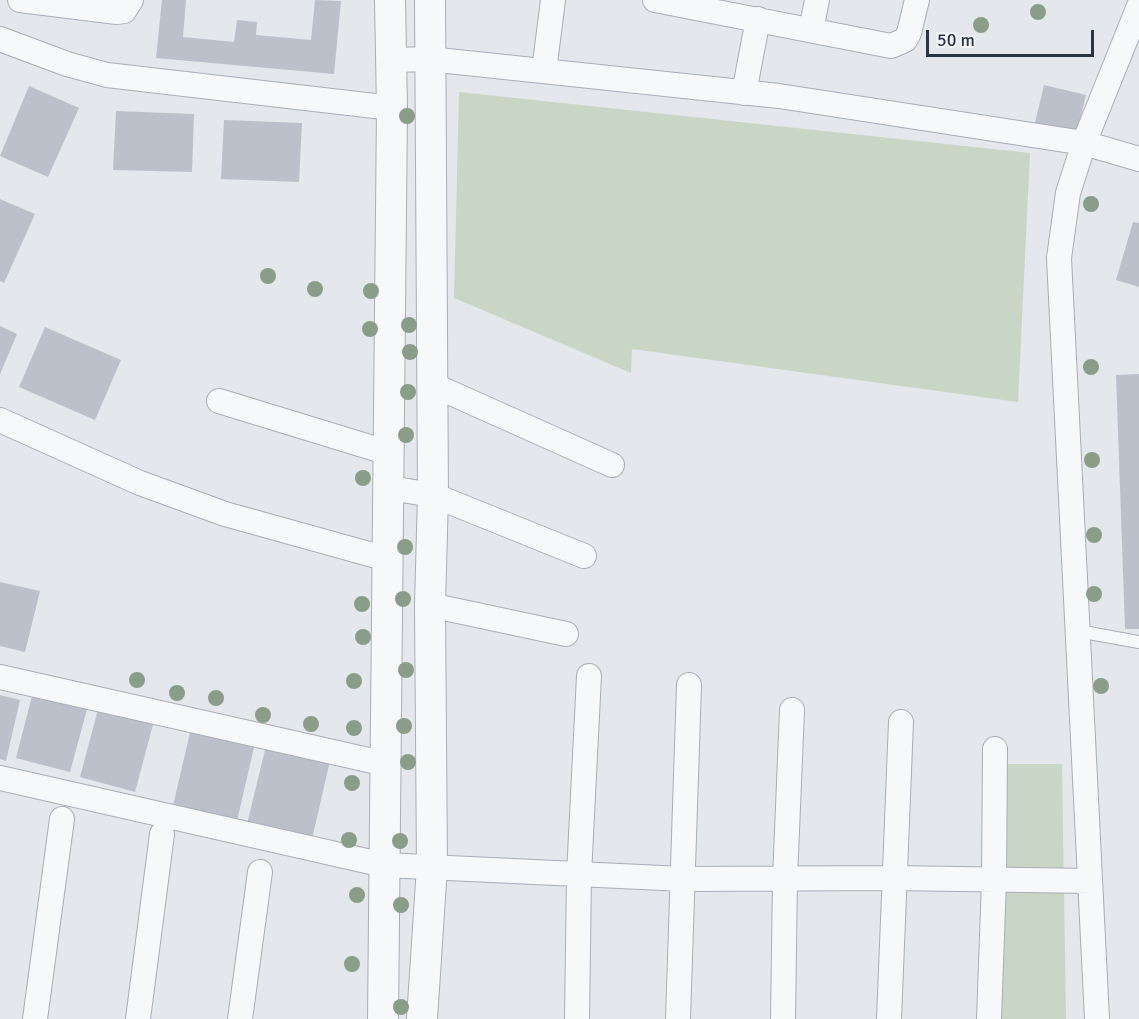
<!DOCTYPE html>
<html>
<head>
<meta charset="utf-8">
<style>
  body { margin:0 }
  #map { position:relative; width:1139px; height:1019px; overflow:hidden; background:#e4e7ec; font-family:Signika,sans-serif }
  canvas { display:block }
  .scale { position:absolute; left:926px; top:30px; width:168px; height:27px; box-sizing:border-box; border:3px solid #2b3445; border-top:0; padding-left:8px; font-size:18px; line-height:21px; white-space:nowrap; color:#2b3445; -webkit-text-stroke:4px #f4f6f9; paint-order:stroke }
</style>
</head>
<body>
<div id="map">
<canvas width="1139" height="1019"></canvas>
<div class="scale">50 m</div>
</div>
<script>
const c = document.querySelector('canvas').getContext('2d');
c.lineJoin = 'round';
function fillPath(path, color) { c.fillStyle = color; c.fill(path, 'evenodd'); }
const poly = rows => new Path2D(rows.map(r => 'M' + r).join(''));
function stroke(path, color, width, dash) { c.strokeStyle = color; c.lineWidth = width; c.lineCap = dash ? 'butt' : 'round'; c.setLineDash(dash || []); c.stroke(path); }
const green = poly([
  [459,92,1030,153,1018,402,632,349,631,373,454,298],
  [1006,764,1062,764,1066,1019,996,1019]
]);
const building = poly([
  [162,0,186,0,183,37,234,42,237,20,257,22,256,35,311,40,315,0,341,1,334,74,156,58],
  [1044,85,1086,95,1076,136,1034,127],
  [29,86,79,108,48,177,0,156],
  [116,111,194,114,192,172,113,170],
  [224,120,302,123,299,182,221,179],
  [0,199,35,214,4,283,0,281],
  [1133,222,1139,223,1139,287,1116,280],
  [0,326,17,334,0,374],
  [45,327,121,360,95,420,19,387],
  [1139,374,1139,629,1125,629,1116,375],
  [0,582,40,591,25,652,0,646],
  [34,688,89,702,70,772,16,758],
  [0,695,20,700,6,761,0,759],
  [100,702,155,717,135,792,80,777],
  [191,728,255,743,237,821,173,806],
  [266,746,330,761,312,839,247,824]
]);
const service = poly([
  [1078,631,1139,642]
]);
const minor = poly([
  [20,0,117,12,124,11,131,0],
  [655,0,891,46,905,40,909,33,917,0],
  [811,30,817,0],
  [0,39,67,64,107,75,392,108],
  [392,60,429,59,779,96,1084,143,1139,159],
  [544,71,553,0],
  [744,93,758,19],
  [433,385,612,465],
  [219,401,389,453],
  [0,420,140,483,225,514,387,559],
  [389,488,433,495,584,556],
  [430,605,566,634],
  [0,677,386,764],
  [0,778,384,865,684,879,894,878,1090,881],
  [35,1019,62,819],
  [138,1019,162,834],
  [240,1019,260,872],
  [577,1019,579,875,589,676],
  [678,1019,689,685],
  [783,1019,785,879,792,710],
  [889,1019,901,722],
  [989,1019,994,880,995,749],
  [1097,1019,1059,258,1068,193,1084,143,1139,6]
]);
const tertiary = poly([
  [383,1019,392,108,390,0],
  [422,1019,432,867,430,605,433,495,430,0]
]);
const trees = [
  [1038,12],
  [981,25],
  [407,116],
  [1091,204],
  [268,276],
  [315,289],
  [371,291],
  [409,325],
  [370,329],
  [410,352],
  [1091,367],
  [408,392],
  [406,435],
  [1092,460],
  [363,478],
  [1094,535],
  [405,547],
  [1094,594],
  [403,599],
  [362,604],
  [363,637],
  [406,670],
  [137,680],
  [354,681],
  [1101,686],
  [177,693],
  [216,698],
  [263,715],
  [311,724],
  [404,726],
  [354,728],
  [408,762],
  [352,783],
  [349,840],
  [400,841],
  [357,895],
  [401,905],
  [352,964],
  [401,1007]
];
fillPath(green, '#c9d6c5');
fillPath(building, '#bbc0ca');
stroke(service, '#a9aeb7', 14);
stroke(minor, '#a9aeb7', 26);
stroke(tertiary, '#a9aeb7', 32);
stroke(service, '#f7f8fa', 12);
stroke(minor, '#f7f8fa', 24);
stroke(tertiary, '#f7f8fa', 30);
c.fillStyle = '#899d89';
for (const [x, y] of trees) { c.beginPath(); c.arc(x, y, 8, 0, 2 * Math.PI); c.fill(); }
</script>
</body>
</html>
